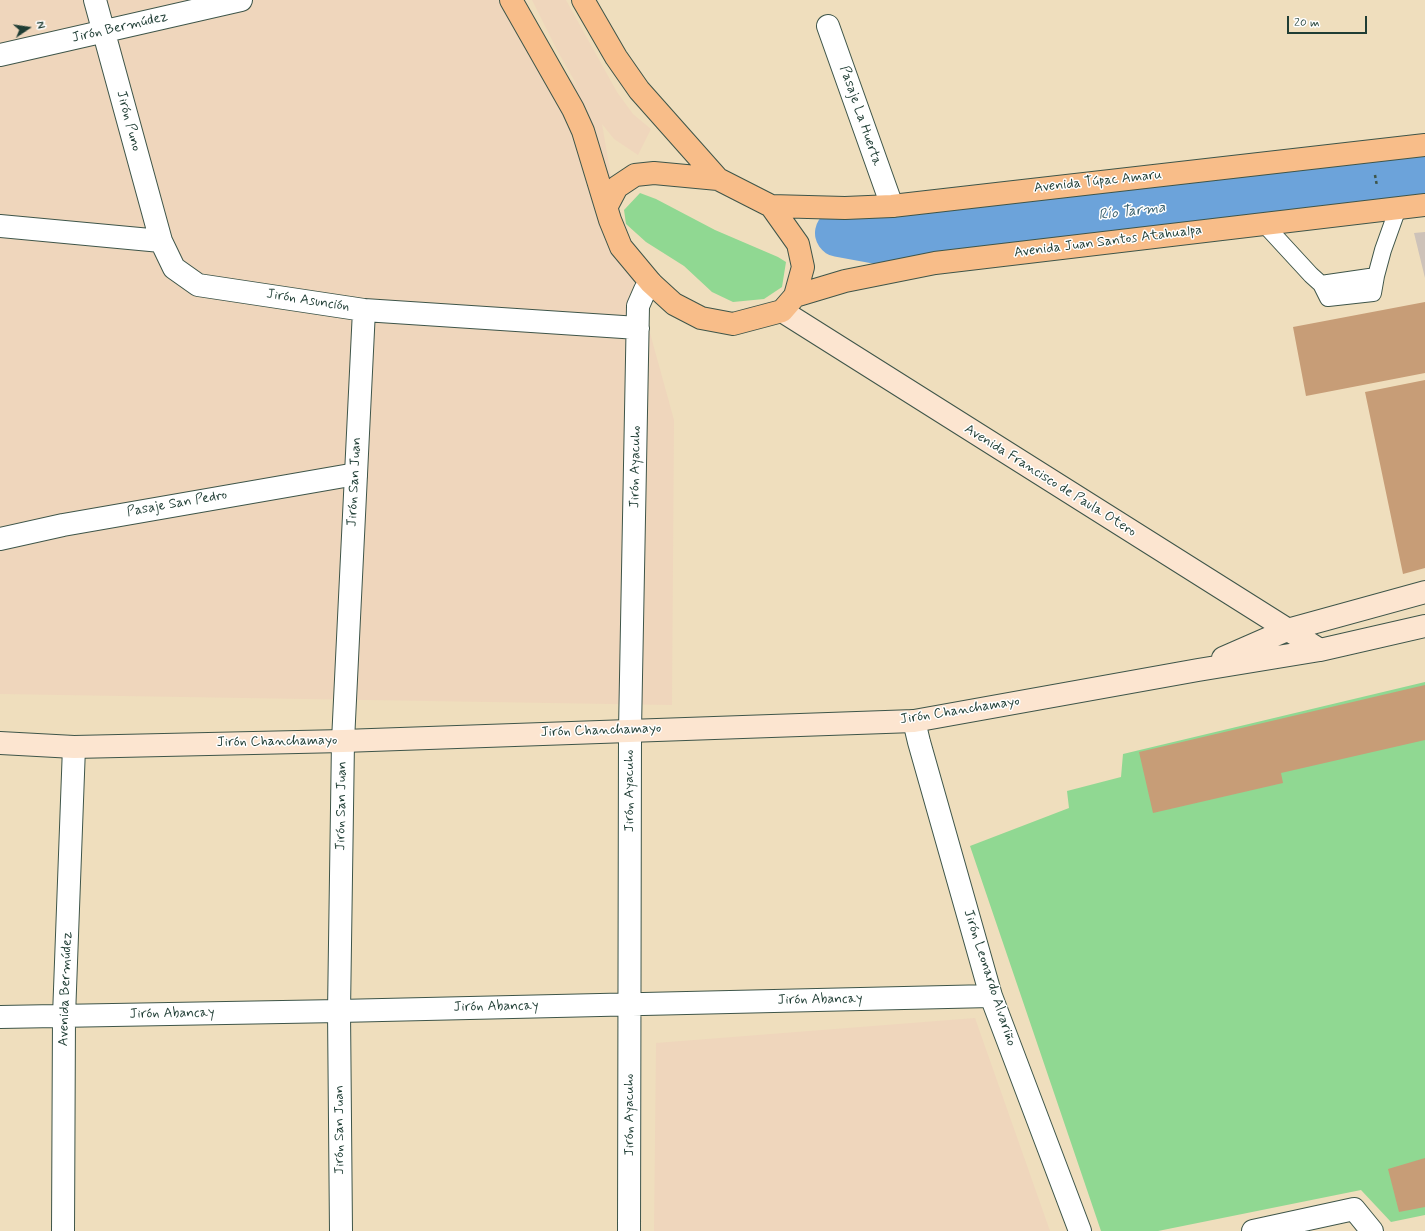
<!DOCTYPE html>
<html>
<head>
<meta charset="utf-8">
<style>
  body { margin:0 }
  #map { position:relative; width:1425px; height:1231px; overflow:hidden; background:#efdebd; font-family:Mynerve,sans-serif }
  canvas { display:block }
  .north { position:absolute; left:8px; top:8px; width:40px; height:40px; -webkit-text-stroke:3px #fff; paint-order:stroke; rotate:77deg; font-size:11px; font-weight:700; line-height:16px; text-align:center; color:#1f3d34 }
  .north::after { content:''; display:block; margin:auto; width:14px; height:18px; background:#1f3d34; clip-path:polygon(50% 0,100% 100%,50% 72%,0 100%) }
  .scale { position:absolute; left:1287px; top:16px; width:80px; height:18px; box-sizing:border-box; border:2px solid #1f3d34; border-top:0; padding-left:5px; font-size:12px; line-height:14px; white-space:nowrap; color:#1f3d34; -webkit-text-stroke:3px #fff; paint-order:stroke }
</style>
</head>
<body>
<div id="map">
<canvas width="1425" height="1231"></canvas>
<div class="north">N</div>
<div class="scale">20 m</div>
</div>
<script>
const c = document.querySelector('canvas').getContext('2d');
c.lineJoin = 'round';
function fillPath(path, color) { c.fillStyle = color; c.fill(path, 'evenodd'); }
const poly = rows => new Path2D(rows.map(r => 'M' + r).join(''));
function stroke(path, color, width, dash) { c.strokeStyle = color; c.lineWidth = width; c.lineCap = dash ? 'butt' : 'round'; c.setLineDash(dash || []); c.stroke(path); }
function label(font, color, halo, rows, align = 'center') {
  c.font = font + ' Mynerve,sans-serif'; c.lineWidth = 3; c.setLineDash([]); c.textBaseline = 'middle'; c.strokeStyle = halo; c.fillStyle = color; for (const [text, x, y, turn = 0] of rows) {
    c.save(); c.translate(x, y); c.rotate((+turn || 0) * Math.PI / 180); c.textAlign = isNaN(turn) ? turn : align; if (halo) c.strokeText(text, 0, 0); c.fillText(text, 0, 0); c.restore();
  }
}
const built = poly([
  [0,0,501,0,578,87,557,50,532,0,566,0,617,92,633,114,651,129,638,155,614,139,602,124,618,217,674,420,672,705,0,694],
  [975,1018,1050,1231,654,1231,656,1043]
]);
const industrial = poly([
  [1425,232,1425,278,1414,233]
]);
const green = poly([
  [640,193,656,199,715,230,778,257,786,262,782,287,764,299,733,302,712,292,684,266,646,242,626,224,624,210],
  [1425,682,1425,1215,1391,1222,1361,1190,1158,1231,1101,1231,970,846,1069,808,1067,791,1121,777,1123,754]
]);
const river = poly([
  [839,233,877,240,974,231,1425,176]
]);
const building = poly([
  [1425,302,1425,373,1306,396,1293,327],
  [1425,380,1425,568,1403,574,1365,392],
  [1425,685,1425,740,1281,773,1283,783,1153,813,1139,752],
  [1425,1158,1425,1207,1399,1212,1388,1169]
]);
const path = poly([
  [1375,175,1377,186]
]);
const service = poly([
  [1264,224,1311,275,1321,284,1376,276,1383,250,1398,208],
  [1321,284,1328,298,1373,293,1376,276]
]);
const pedestrian = poly([
  [0,539,63,525,356,474]
]);
const minor = poly([
  [95,0,161,241],
  [828,26,892,206],
  [0,55,241,0],
  [0,226,161,241,174,268,198,285,364,310,638,328],
  [914,721,919,742,991,996,1080,1231],
  [0,1017,339,1011,991,996],
  [63,1231,64,1016,74,747],
  [341,1231,339,1011,343,741,364,310],
  [629,1231,630,730,638,306,645,290,651,283],
  [1253,1231,1354,1209,1372,1231]
]);
const secondary = poly([
  [782,311,1320,650],
  [1223,658,1287,630,1425,592],
  [0,743,74,747,343,741,914,721,1198,670,1320,650,1425,626]
]);
const trunk = poly([
  [511,0,573,109,583,131,610,220,621,247,651,283,674,304,701,318,733,324,782,311,795,296,803,267,798,244,771,206,718,179,654,173,635,175,617,187,607,206],
  [583,0,616,57,639,90,718,179],
  [771,206,845,208,892,206,1425,145],
  [795,296,845,281,935,263,1425,205]
]);
const streetNames = [
  ["Jirón Bermúdez",120,28,-13],
  ["Pasaje La Huerta",860,116,71],
  ["Jirón Puno",128,121,75],
  ["Avenida Túpac Amaru",1098,182,-6],
  ["Avenida Juan Santos Atahualpa",1108,242,-7],
  ["Jirón Asunción",308,301,9],
  ["Jirón Ayacuho",636,467,-89],
  ["Avenida Francisco de Paula Otero",1050,481,32],
  ["Jirón San Juan",355,482,-87],
  ["Pasaje San Pedro",177,504,-10],
  ["Jirón Chanchamayo",960,711,-9],
  ["Jirón Chanchamayo",601,731,-2],
  ["Jirón Chanchamayo",277,742,-1],
  ["Jirón Ayacuho",630,791,-90],
  ["Jirón San Juan",342,806,-89],
  ["Jirón Leonardo Alvariño",989,978,72],
  ["Avenida Bermúdez",66,989,-88],
  ["Jirón Abancay",820,1000,-1],
  ["Jirón Abancay",496,1007,-1],
  ["Jirón Abancay",172,1014,-1],
  ["Jirón Ayacuho",630,1115,-90],
  ["Jirón San Juan",340,1130,-90]
];
const waterNames = [
  ["Río Tarma",1132,212,-7]
];
fillPath(built, '#efd6bc');
fillPath(industrial, '#cdc2b9');
fillPath(green, '#90d892');
stroke(river, '#6ca3da', 48);
fillPath(building, '#c79d77');
stroke(service, '#3e5549', 18);
stroke(pedestrian, '#3e5549', 24);
stroke(minor, '#3e5549', 24);
stroke(secondary, '#3e5549', 24);
stroke(trunk, '#3e5549', 24);
stroke(path, '#3e5549', 2.5, [3, 3]);
stroke(service, '#fff', 16);
stroke(pedestrian, '#fff', 22);
stroke(minor, '#fff', 22);
stroke(secondary, '#fce5d0', 22);
stroke(trunk, '#f8bd89', 22);
label('14px', '#1f3d34', '#fff', streetNames);
label('italic 15px', '#3a616e', '#fff', waterNames);
</script>
</body>
</html>
